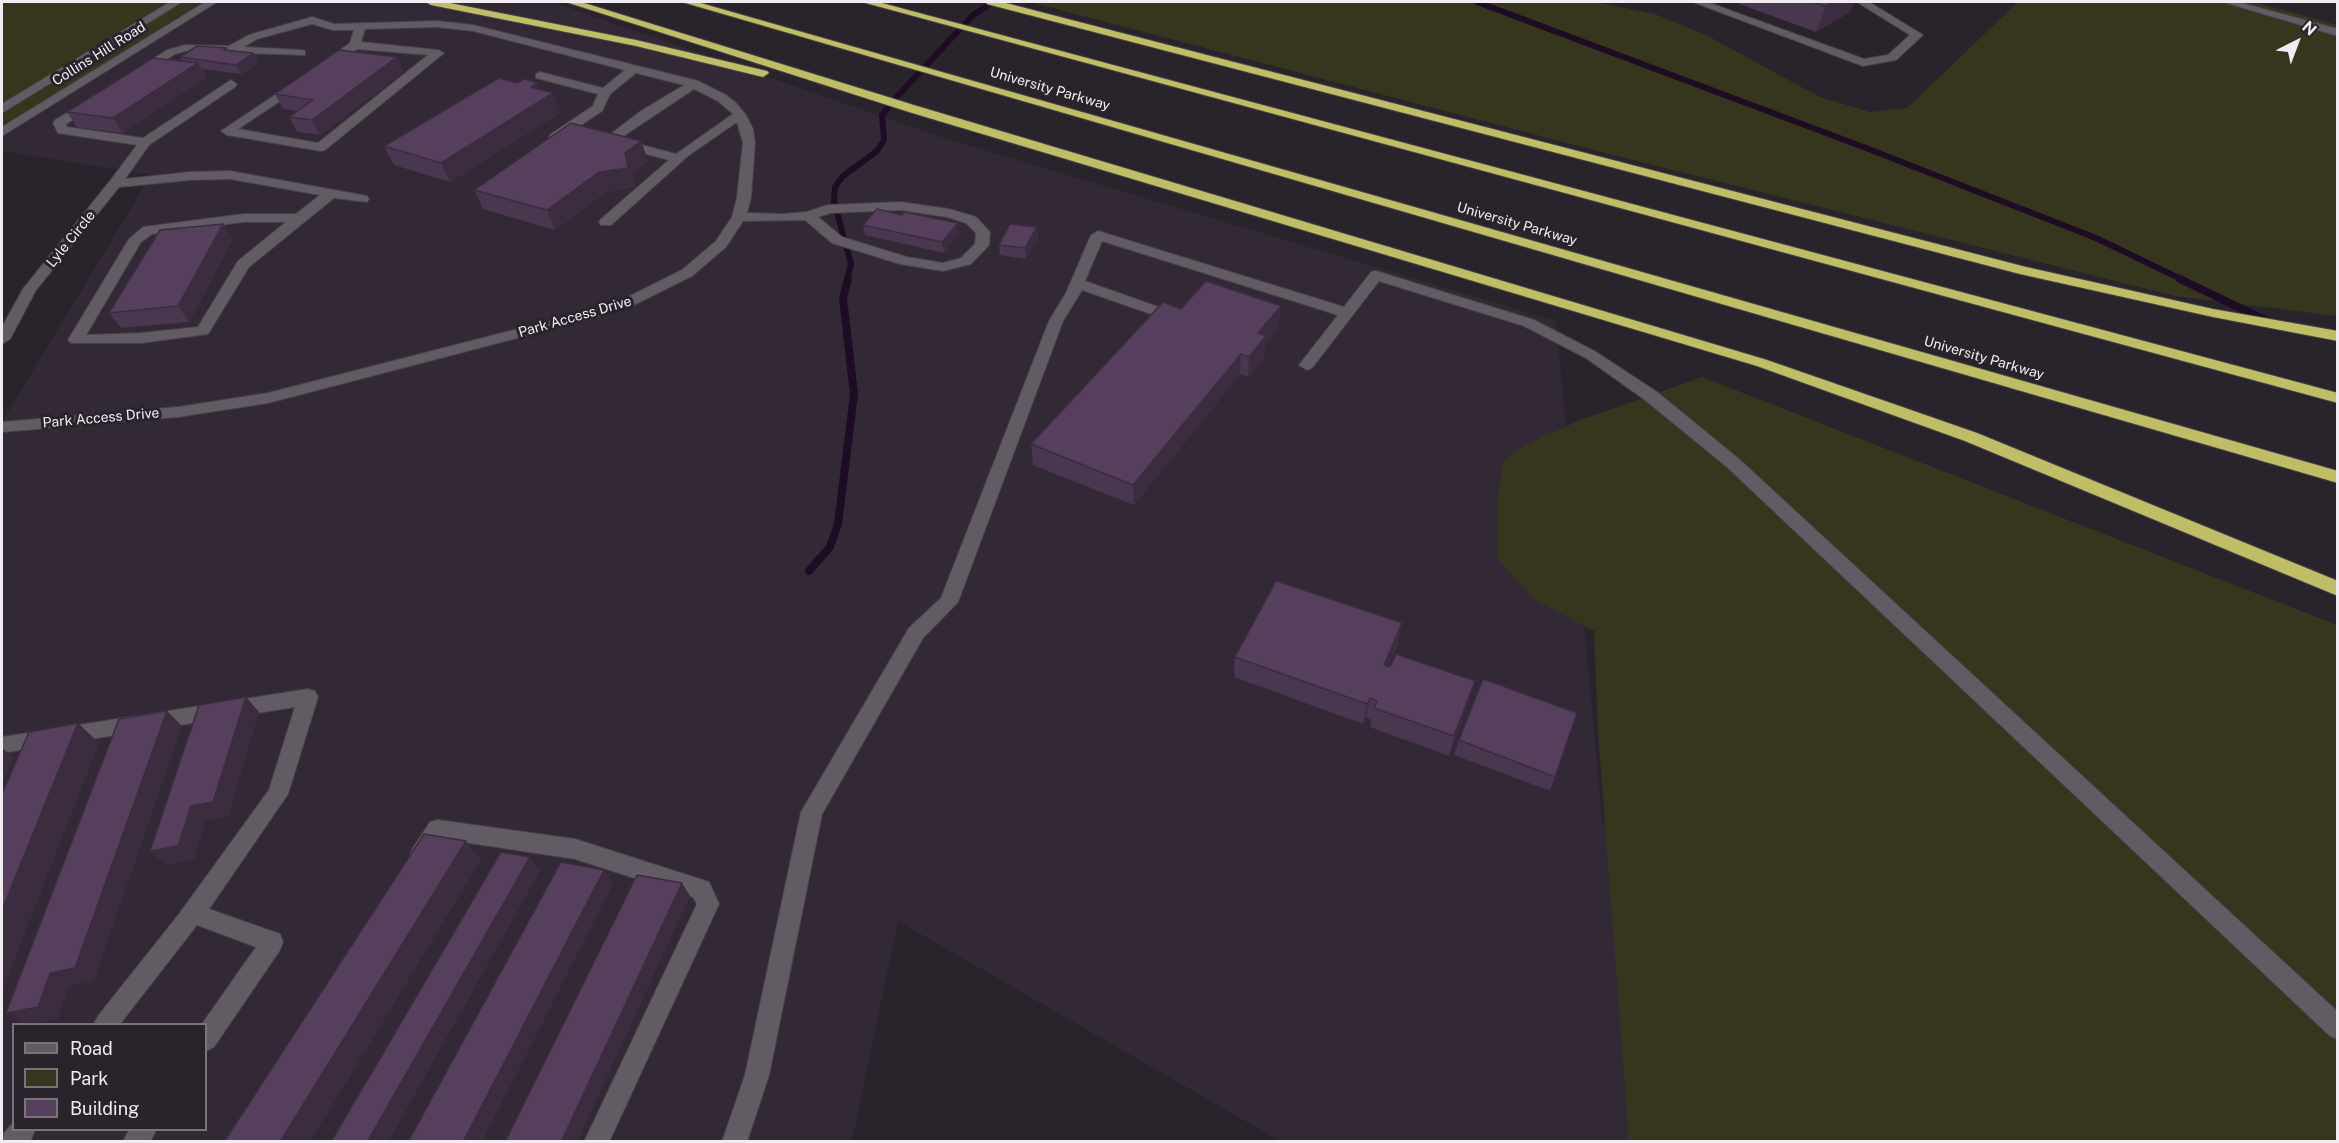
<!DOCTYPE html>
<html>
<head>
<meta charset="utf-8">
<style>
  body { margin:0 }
  #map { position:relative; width:2339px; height:1143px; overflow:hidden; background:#29232b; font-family:"Public Sans",sans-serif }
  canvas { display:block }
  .frame { position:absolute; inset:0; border:3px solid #f0ecf1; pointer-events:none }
  .legend { position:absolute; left:12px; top:1023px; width:195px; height:108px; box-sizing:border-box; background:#29232b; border:2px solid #79737a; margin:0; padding:8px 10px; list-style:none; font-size:18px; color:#f0ecf1 }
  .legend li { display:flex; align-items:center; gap:12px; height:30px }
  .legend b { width:30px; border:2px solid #79737a }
  .north { position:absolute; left:2267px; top:12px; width:60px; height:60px; -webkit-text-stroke:4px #29232b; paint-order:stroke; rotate:42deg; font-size:16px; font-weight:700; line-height:24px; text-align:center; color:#f0ecf1 }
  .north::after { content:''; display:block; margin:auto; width:21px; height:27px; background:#f0ecf1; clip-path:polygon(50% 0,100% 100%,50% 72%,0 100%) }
</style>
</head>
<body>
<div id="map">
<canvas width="2339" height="1143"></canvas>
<div class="frame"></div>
<ul class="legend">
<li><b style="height:8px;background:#625b64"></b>Road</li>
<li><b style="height:16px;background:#36361e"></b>Park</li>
<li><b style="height:16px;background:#553f5c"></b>Building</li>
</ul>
<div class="north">N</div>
</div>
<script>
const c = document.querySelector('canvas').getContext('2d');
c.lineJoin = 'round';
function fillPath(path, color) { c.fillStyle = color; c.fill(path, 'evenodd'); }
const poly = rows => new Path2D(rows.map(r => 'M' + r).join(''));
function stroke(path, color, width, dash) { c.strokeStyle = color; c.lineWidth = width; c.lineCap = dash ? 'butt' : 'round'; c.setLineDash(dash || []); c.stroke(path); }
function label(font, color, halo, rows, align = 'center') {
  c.font = font + ' "Public Sans",sans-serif'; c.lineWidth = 6; c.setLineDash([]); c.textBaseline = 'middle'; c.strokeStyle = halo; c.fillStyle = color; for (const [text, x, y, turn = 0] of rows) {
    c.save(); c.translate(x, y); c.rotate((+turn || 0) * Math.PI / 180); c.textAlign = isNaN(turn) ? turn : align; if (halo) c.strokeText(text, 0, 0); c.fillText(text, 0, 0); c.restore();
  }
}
const built = poly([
  [201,2,552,2,944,138,1556,321,1602,820,1792,1141,1280,1141,898,921,852,1141,2,1141,2,422,151,175,2,151,2,130],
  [14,1024,206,1024,206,1130,14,1130]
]);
const green = poly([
  [2,2,201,2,2,130],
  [1030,2,1597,2,1655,14,1708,36,1820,97,1870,112,1907,108,2018,2,2254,2,2337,25,2337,316,2175,296,1605,153],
  [1702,377,2337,625,2337,1141,1629,1141,1598,731,1594,631,1535,600,1498,559,1497,504,1503,460,1527,444,1578,421]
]);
const streamFar1 = poly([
  [1477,2,1866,148,2096,238,2183,280],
  [847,280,851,264,834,201,835,187,843,176,877,151,884,140,882,115,894,100,973,15,994,2]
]);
const stream = poly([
  [2180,279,2265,320],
  [809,571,830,547,838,524,854,394,843,298,848,279]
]);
const minor = poly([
  [170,2,182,2,2,113,2,104,170,2],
  [205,2,217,2,2,136,2,127,205,2],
  [1693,2,1707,2,1864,59,1888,55,1910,35,1857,2,1869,2,1923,35,1896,60,1863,66,1693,2],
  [2223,2,2238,2,2338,29,2338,36,2223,2],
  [312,17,334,24,437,21,473,25,698,81,726,95,736,103,746,115,753,129,755,143,751,197,747,213,783,214,806,212,828,205,901,202,949,209,976,217,990,232,989,245,971,264,943,271,900,264,832,243,805,220,743,221,726,247,692,276,636,304,594,318,268,403,178,417,2,432,2,422,178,407,268,393,584,312,626,298,682,270,716,241,732,217,737,197,743,143,737,122,689,155,611,225,601,225,599,222,601,219,669,160,605,143,603,140,641,111,684,85,636,73,610,94,602,111,559,140,551,140,549,137,551,134,593,106,598,94,536,78,536,74,540,72,603,88,625,70,473,31,437,27,365,29,361,42,438,50,444,53,325,150,321,151,227,135,221,131,296,81,302,85,300,88,238,129,318,143,428,55,357,49,331,66,323,66,323,62,350,43,354,30,333,30,312,24,257,39,244,47,301,50,305,51,305,55,185,51,175,54,145,73,137,73,135,71,167,50,185,45,229,46,249,35,312,17],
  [694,89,718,101,733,114,676,154,619,139,694,89],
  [901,210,947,217,966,223,976,233,975,244,961,258,943,263,907,257,842,237,818,217,830,213,901,210],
  [231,80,237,84,235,87,149,145,125,179,190,172,230,171,362,195,367,196,369,199,367,202,334,198,249,267,208,334,141,343,71,343,68,340,129,239,143,227,244,214,296,214,320,195,230,179,190,180,119,187,36,290,10,339,2,344,2,327,23,289,110,181,137,145,58,133,53,123,55,120,89,100,95,104,93,107,66,124,67,127,143,138,231,80],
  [244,222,286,222,238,261,198,327,141,333,86,335,141,242,152,234,244,222],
  [1098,231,1344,307,1371,272,1376,271,1534,320,1596,352,1657,392,1739,459,2338,1012,2338,1039,2330,1036,1727,467,1645,400,1586,358,1524,326,1379,281,1312,368,1307,370,1299,365,1338,315,1102,241,1085,281,1181,315,1183,318,1181,321,1171,321,1082,290,1063,321,958,602,923,638,822,814,769,1075,747,1142,722,1142,745,1075,801,812,909,628,941,598,1049,321,1066,293,1091,235,1098,231],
  [308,689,315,691,318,697,288,794,209,909,280,934,283,942,280,950,214,1047,206,1051,206,1024,202,1024,256,947,197,925,120,1024,94,1024,98,1016,179,914,269,790,295,707,2,753,2,737,308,689],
  [438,820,575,839,709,882,719,904,609,1142,584,1142,697,904,693,897,575,859,443,839,429,862,421,865,413,862,410,855,413,848,430,822,438,820],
  [14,1122,14,1130,35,1130,30,1142,2,1142,4,1133,14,1122],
  [129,1130,156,1130,150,1142,123,1142,129,1130]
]);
const highway = poly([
  [426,2,445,2,636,40,767,71,769,73,763,77,636,46,431,5,426,2],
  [566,2,581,2,917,106,1767,360,1977,433,2338,581,2338,596,1965,441,1757,366,909,112,566,2],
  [682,2,697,2,2338,471,2338,483,682,2],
  [862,2,878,2,2338,393,2338,403,862,2],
  [986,2,1002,2,2026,267,2213,309,2338,331,2338,341,2213,317,2020,274,987,4,986,2]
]);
const wall = poly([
  [1734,2,1854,2,1850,12,1816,32],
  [229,50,253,53,258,63,241,74,202,69,206,78,123,133,77,127,67,112,182,61,180,57],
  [397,57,404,72,320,135,297,132,289,117,297,111,283,109,275,94],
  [541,89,561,112,450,182,394,165,384,146],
  [641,141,648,161,632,173,635,187,606,192,555,230,483,209,474,190],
  [223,224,233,239,189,322,121,328,109,313],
  [863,225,959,234,944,253,865,235],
  [1037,227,1038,238,1026,259,1000,255,999,245],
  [1181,309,1279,326,1265,344,1264,357,1248,377,1240,374,1134,505,1033,465,1031,444],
  [1398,643,1388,666,1469,701,1449,756,1370,727,1371,720,1366,717,1363,724,1234,677,1235,657],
  [1459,740,1555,777,1550,791,1454,755]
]);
const shadedWall = poly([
  [1834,2,1854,2,1850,12,1816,32,1826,6],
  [253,53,258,63,241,74,236,65],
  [397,57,404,72,320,135,312,120],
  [198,63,206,78,123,133,113,118],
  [538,83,544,98,553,93,561,112,450,182,441,163,531,87],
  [641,141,648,161,632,173,635,187,606,192,555,230,547,210],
  [958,223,959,234,944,253,942,242],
  [223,224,233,239,189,322,178,306],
  [1037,227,1038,238,1026,259,1025,248],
  [1281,306,1279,326,1265,344,1264,357,1248,377,1249,357,1258,333],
  [1241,354,1240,374,1134,505,1133,485],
  [1402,623,1398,643,1380,684,1384,665],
  [1475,681,1469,701,1449,756,1454,736],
  [246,697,259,712,228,817,206,821,194,860,166,865,150,851,191,806],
  [1370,698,1366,717,1363,724,1367,704],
  [167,711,182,726,94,981,69,986,58,1019,31,1024,25,1024,6,1013,50,973],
  [78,723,99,743,2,992,2,910],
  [2,748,13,757,2,784],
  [466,841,481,860,310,1142,280,1142],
  [530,857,540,871,388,1142,367,1142],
  [604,870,613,884,482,1142,463,1142],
  [682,883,690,896,577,1142,561,1142]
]);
const building = poly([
  [1812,2,1834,2,1826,6,1812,2],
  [197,46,227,48,224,50,253,53,236,65,180,57,197,46],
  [339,50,397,57,312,120,289,117,313,100,275,94,339,50],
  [153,58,198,63,113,118,67,112,153,58],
  [499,78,517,83,524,79,538,83,531,87,553,93,441,163,384,146,499,78],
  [571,123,641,141,625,153,628,168,599,172,547,210,474,190,571,123],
  [877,209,902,215,904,212,958,223,942,242,863,225,877,209],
  [223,224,178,306,109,313,160,230,223,224],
  [1010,224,1037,227,1025,248,999,245,1010,224],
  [1206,281,1281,306,1258,333,1266,336,1249,357,1241,354,1133,485,1031,444,1163,302,1181,309,1206,281],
  [1276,581,1402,623,1384,665,1390,667,1396,654,1475,681,1454,736,1374,708,1377,701,1370,698,1367,704,1235,657,1276,581],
  [1483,679,1577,713,1555,777,1459,740,1483,679],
  [246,697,213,802,191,806,178,846,150,851,199,705,246,697],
  [167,711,75,968,50,973,38,1007,6,1013,119,719,167,711],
  [78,723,2,910,2,794,29,732,78,723],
  [424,834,466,841,280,1142,224,1142,424,834],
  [501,852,530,857,367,1142,331,1142,501,852],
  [561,862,604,870,463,1142,408,1142,561,862],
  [637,875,682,883,561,1142,505,1142,637,875]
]);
const farStreetnames = [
  ["Collins Hill Road",99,54,-32],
  ["University Parkway",1050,89,16],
  ["University Parkway",1517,224,16],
  ["Lyle Circle",71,239,-51],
  ["Park Access Drive",575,317,-16],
  ["University Parkway",1984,358,16],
  ["Park Access Drive",101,418,-5]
];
fillPath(built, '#332936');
fillPath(green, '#36361e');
stroke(streamFar1, '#1e0c25', 6);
stroke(stream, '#1e0c25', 8);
stroke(minor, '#474248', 2);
stroke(highway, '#474248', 2);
fillPath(minor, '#625b64');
fillPath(highway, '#bfbd66');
fillPath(wall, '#49364f');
fillPath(shadedWall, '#3c2c40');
fillPath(building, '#553f5c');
stroke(building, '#3c2c40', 1.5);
label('14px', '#f0ecf1', '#29232b', farStreetnames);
</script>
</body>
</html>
